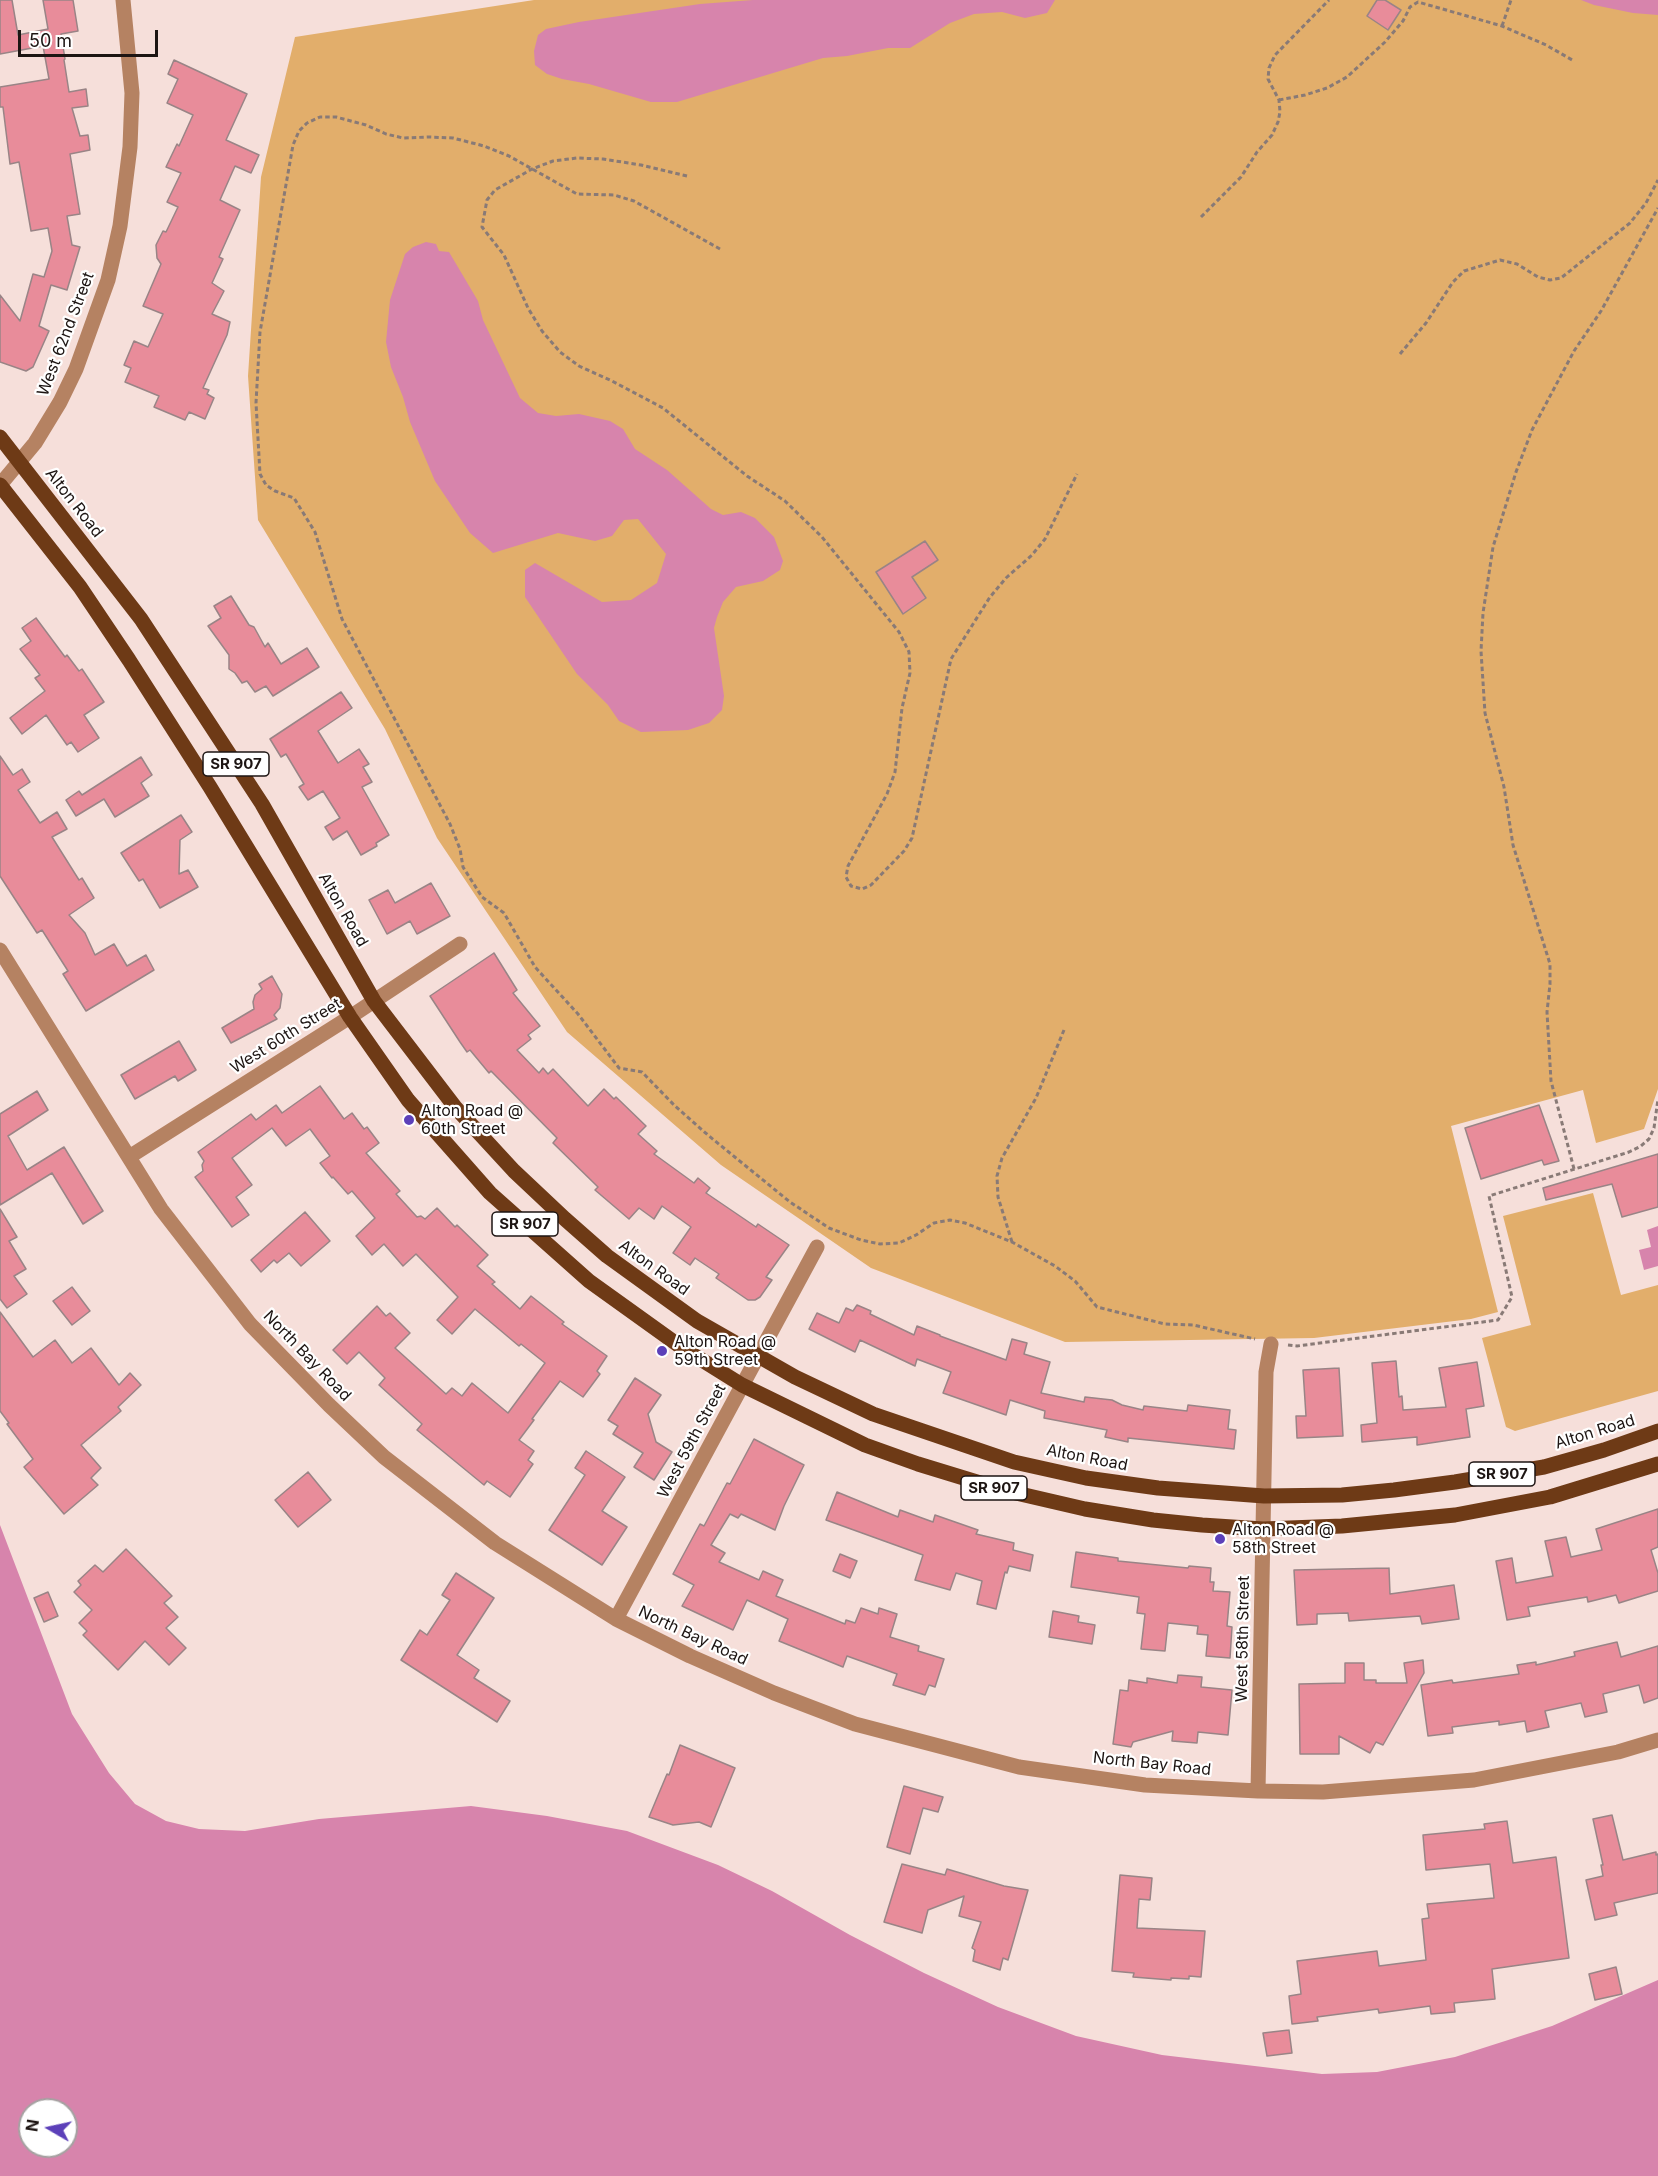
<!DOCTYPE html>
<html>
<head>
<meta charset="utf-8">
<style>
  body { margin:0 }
  #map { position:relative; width:1658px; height:2176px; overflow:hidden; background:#f6dfda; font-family:Inter,sans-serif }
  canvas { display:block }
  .north { position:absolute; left:18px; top:2098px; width:60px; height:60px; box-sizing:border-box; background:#fff; border:2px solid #a5a1a1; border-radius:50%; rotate:279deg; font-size:16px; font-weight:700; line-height:24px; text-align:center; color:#1d1513 }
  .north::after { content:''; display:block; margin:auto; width:21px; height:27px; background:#5c40b9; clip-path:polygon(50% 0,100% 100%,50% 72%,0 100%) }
  .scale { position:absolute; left:18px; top:30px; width:140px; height:27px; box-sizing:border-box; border:3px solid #1d1513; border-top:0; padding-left:8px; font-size:18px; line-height:21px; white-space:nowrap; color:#1d1513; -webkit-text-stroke:4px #fff; paint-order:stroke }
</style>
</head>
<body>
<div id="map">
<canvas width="1658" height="2176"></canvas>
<div class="north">N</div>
<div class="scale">50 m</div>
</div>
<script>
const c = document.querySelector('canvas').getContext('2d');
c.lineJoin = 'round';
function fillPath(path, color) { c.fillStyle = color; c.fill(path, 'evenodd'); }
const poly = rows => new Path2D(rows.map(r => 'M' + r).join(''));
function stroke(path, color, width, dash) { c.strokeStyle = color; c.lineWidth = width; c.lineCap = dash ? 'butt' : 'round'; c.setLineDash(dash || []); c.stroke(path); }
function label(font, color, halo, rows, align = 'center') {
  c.font = font + ' Inter,sans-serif'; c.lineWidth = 4.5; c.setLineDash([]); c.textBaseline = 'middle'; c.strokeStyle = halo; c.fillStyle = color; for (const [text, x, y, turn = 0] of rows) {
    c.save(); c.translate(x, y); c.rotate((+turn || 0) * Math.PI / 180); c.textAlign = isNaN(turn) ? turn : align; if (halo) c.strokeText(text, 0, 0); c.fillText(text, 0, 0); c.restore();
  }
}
const green = poly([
  [534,0,1658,0,1658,1089,1644,1129,1596,1143,1583,1090,1451,1126,1498,1312,1471,1319,1314,1338,1065,1342,871,1268,721,1165,567,1032,437,838,385,729,258,520,248,376,261,177,295,37],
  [1593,1193,1621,1295,1658,1285,1658,1391,1515,1431,1506,1427,1482,1338,1531,1325,1503,1216]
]);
const water = poly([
  [753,0,1055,0,1047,13,1025,18,1002,12,974,14,950,23,910,48,888,48,847,56,823,58,677,102,651,102,589,84,562,79,547,74,535,65,534,51,538,35,546,29,579,22,700,4],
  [1581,0,1658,0,1658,15,1633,13,1594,5],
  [426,242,436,244,439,251,449,252,478,301,483,320,520,398,538,413,556,416,579,414,610,421,623,429,635,449,667,470,711,509,723,515,741,512,755,518,774,537,783,561,780,570,763,581,736,587,723,602,717,617,714,628,724,696,722,710,709,723,688,730,641,732,619,721,608,705,577,674,525,597,525,570,535,563,602,602,631,600,657,583,666,554,638,519,624,520,612,536,595,541,558,533,493,553,470,533,435,481,410,422,403,397,391,367,386,342,390,300,405,254,413,247],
  [1658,1226,1658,1266,1644,1270,1639,1250,1651,1247,1647,1230],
  [0,1525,72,1714,109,1773,135,1804,166,1821,199,1829,245,1831,319,1819,471,1806,547,1816,627,1831,718,1865,772,1891,850,1935,924,1973,998,2007,1076,2036,1162,2055,1322,2074,1377,2072,1455,2057,1552,2026,1658,1980,1658,2176,0,2176],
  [30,2110,66,2110,66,2146,30,2146]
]);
const building = poly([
  [0,0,12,0,18,35,48,29,43,0,73,0,78,31,61,34,65,59,64,60,69,92,86,89,88,106,72,108,80,136,88,135,90,150,70,154,80,214,67,216,72,245,80,247,67,290,51,285,39,326,49,331,33,367,26,371,0,362,0,295,20,321,33,274,44,277,52,251,48,228,31,231,19,162,10,164,3,107,0,107,0,87,49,79,43,46,0,54,0,0],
  [1377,0,1385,0,1401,10,1388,30,1367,16,1377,0],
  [174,60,247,94,226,140,259,155,251,173,235,166,220,200,240,210,219,257,223,259,212,283,224,291,212,314,230,322,227,335,203,388,209,390,207,394,214,398,205,419,189,412,185,420,154,407,159,396,125,382,131,368,124,365,134,341,148,347,163,314,143,306,161,264,157,258,156,245,163,231,166,232,178,207,167,202,181,173,166,167,177,144,179,146,193,115,167,103,178,79,168,74,174,60],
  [925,541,938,560,912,577,926,598,903,614,876,572,925,541],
  [231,596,249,625,254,627,265,647,268,643,281,664,307,648,319,667,273,696,266,686,255,692,247,681,242,683,235,673,229,669,229,655,208,626,221,618,214,606,231,596],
  [36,618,65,657,67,655,79,671,82,669,104,702,84,715,99,738,78,752,71,742,67,745,46,715,22,734,10,718,45,691,35,678,40,675,20,649,31,641,22,628,36,618],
  [341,692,352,708,318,731,338,763,359,749,369,764,363,767,372,782,362,787,389,835,376,843,377,846,361,855,347,831,333,840,325,827,340,818,323,791,308,800,299,787,304,784,286,754,281,757,270,739,341,692],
  [0,756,13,775,22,769,30,782,18,790,40,823,57,812,67,829,52,837,79,880,82,878,94,898,69,915,85,933,95,955,114,944,127,966,146,955,154,970,86,1011,63,974,68,971,42,930,37,933,0,876,0,756],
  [141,757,152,775,141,783,149,796,115,817,104,799,76,816,66,800,79,791,82,795,141,757],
  [181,815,192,832,180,840,179,874,188,870,198,887,160,908,143,879,139,881,121,853,181,815],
  [431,883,450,916,417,934,410,921,387,934,369,900,388,890,395,903,431,883],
  [494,953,517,990,513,993,540,1026,528,1035,531,1039,517,1050,539,1073,543,1068,548,1074,553,1069,588,1106,604,1089,614,1099,616,1097,646,1126,638,1134,657,1151,654,1154,694,1183,698,1178,710,1188,706,1193,756,1227,758,1224,789,1245,766,1277,772,1280,760,1297,755,1300,748,1300,716,1278,719,1274,695,1258,690,1265,673,1253,691,1227,662,1206,654,1219,639,1208,629,1219,595,1190,598,1187,553,1143,557,1138,491,1071,489,1073,470,1050,467,1052,460,1042,430,996,494,953],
  [272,976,282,994,280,1008,274,1015,277,1019,231,1043,222,1028,254,1009,253,1002,255,995,262,989,259,984,272,976],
  [179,1041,196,1070,178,1081,175,1076,135,1099,121,1075,179,1041],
  [320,1086,344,1119,352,1113,364,1129,367,1127,379,1143,366,1153,400,1191,396,1194,417,1217,421,1216,425,1219,437,1208,455,1227,457,1225,488,1255,477,1266,495,1282,492,1284,520,1309,531,1296,564,1322,562,1324,607,1356,597,1371,600,1374,583,1397,560,1381,532,1419,534,1420,519,1440,534,1451,528,1460,533,1464,510,1497,487,1481,484,1485,417,1430,422,1424,379,1385,385,1378,359,1352,347,1364,333,1350,377,1306,386,1316,390,1313,410,1333,395,1348,446,1394,452,1388,462,1396,472,1383,508,1413,545,1363,521,1344,519,1346,475,1309,452,1334,437,1320,458,1297,416,1254,403,1266,384,1244,372,1255,356,1236,375,1218,352,1191,348,1194,333,1177,332,1178,320,1163,330,1156,310,1129,286,1146,272,1128,232,1158,252,1185,236,1197,249,1215,232,1227,195,1177,203,1171,202,1165,204,1161,198,1152,251,1114,256,1120,276,1105,282,1113,320,1086],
  [37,1091,48,1110,8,1136,27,1170,64,1147,103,1211,83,1224,52,1173,0,1205,0,1114,37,1091],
  [1539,1105,1559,1161,1544,1165,1542,1160,1481,1179,1465,1128,1539,1105],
  [1658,1154,1658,1207,1622,1217,1612,1184,1546,1200,1543,1188,1658,1154],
  [0,1209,17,1237,9,1241,26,1269,14,1276,27,1294,7,1308,0,1299,0,1209],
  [305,1212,330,1241,301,1266,289,1253,277,1263,274,1260,261,1272,251,1260,305,1212],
  [72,1287,90,1311,72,1325,53,1301,72,1287],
  [857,1305,871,1311,870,1314,914,1335,917,1326,940,1335,940,1336,1006,1360,1012,1339,1027,1343,1024,1354,1050,1362,1041,1393,1084,1402,1085,1397,1112,1400,1122,1405,1143,1410,1144,1406,1187,1411,1188,1405,1230,1410,1228,1429,1236,1430,1234,1449,1128,1438,1128,1442,1105,1437,1107,1430,1044,1418,1045,1411,1010,1400,1006,1415,943,1393,951,1372,917,1359,915,1366,860,1340,855,1352,809,1329,817,1313,839,1323,846,1308,853,1311,857,1305],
  [0,1312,33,1357,55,1340,72,1363,91,1348,119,1385,130,1373,141,1385,118,1407,121,1411,81,1445,101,1468,91,1478,98,1485,64,1514,24,1467,33,1459,7,1424,9,1423,0,1411,0,1312],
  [1396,1361,1399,1397,1402,1396,1403,1410,1446,1407,1439,1368,1477,1362,1484,1406,1466,1409,1470,1437,1417,1445,1417,1437,1362,1442,1361,1425,1377,1423,1372,1363,1396,1361],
  [1339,1368,1343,1436,1297,1438,1296,1416,1306,1416,1303,1370,1339,1368],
  [635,1378,661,1395,648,1414,656,1442,672,1452,654,1480,634,1467,643,1453,613,1434,618,1426,608,1420,635,1378],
  [754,1439,804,1465,784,1506,775,1530,741,1514,738,1518,730,1514,711,1545,725,1553,719,1562,759,1580,763,1571,783,1580,776,1596,845,1624,846,1620,855,1623,861,1608,878,1614,879,1608,897,1614,890,1637,919,1646,918,1651,944,1659,935,1687,929,1685,925,1695,893,1685,897,1674,847,1656,843,1667,779,1641,788,1619,747,1600,733,1630,682,1606,694,1585,673,1574,700,1524,704,1526,727,1483,730,1484,754,1439],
  [586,1451,625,1477,602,1511,627,1527,602,1565,549,1530,585,1475,575,1468,586,1451],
  [308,1472,331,1500,298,1527,275,1500,308,1472],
  [837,1492,898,1517,900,1510,933,1522,935,1515,978,1530,976,1534,1014,1543,1013,1550,1033,1555,1030,1571,1009,1566,1007,1573,1005,1572,996,1609,977,1604,982,1581,956,1573,950,1590,915,1580,923,1555,826,1520,837,1492],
  [1658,1509,1658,1547,1651,1550,1658,1573,1658,1591,1619,1603,1616,1595,1588,1602,1587,1597,1528,1607,1530,1616,1507,1620,1496,1561,1512,1558,1516,1583,1553,1576,1545,1541,1566,1537,1571,1557,1602,1550,1596,1529,1658,1509],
  [126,1549,172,1596,164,1603,178,1617,166,1628,186,1648,169,1665,145,1641,118,1670,83,1635,87,1631,79,1623,92,1610,74,1592,81,1585,78,1581,95,1565,103,1572,126,1549],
  [1076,1552,1118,1558,1118,1561,1188,1568,1189,1566,1211,1568,1210,1582,1214,1582,1213,1591,1230,1592,1227,1626,1232,1627,1230,1658,1206,1656,1208,1635,1197,1634,1198,1626,1168,1623,1165,1651,1141,1649,1145,1614,1137,1613,1139,1597,1071,1587,1076,1552],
  [840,1554,857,1561,850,1578,833,1571,840,1554],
  [1389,1568,1390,1594,1454,1585,1459,1619,1422,1624,1420,1616,1349,1621,1348,1613,1317,1614,1317,1624,1297,1625,1294,1570,1389,1568],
  [456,1573,494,1598,457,1655,479,1670,474,1678,510,1701,497,1722,401,1660,420,1630,427,1635,450,1600,442,1595,456,1573],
  [48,1592,58,1616,44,1622,34,1598,48,1592],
  [1053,1611,1079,1616,1078,1622,1095,1625,1092,1644,1049,1637,1053,1611],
  [1617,1642,1621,1657,1658,1646,1658,1698,1644,1703,1639,1685,1603,1694,1607,1712,1585,1717,1581,1703,1545,1711,1549,1727,1527,1732,1525,1721,1499,1725,1499,1721,1452,1727,1453,1733,1428,1736,1421,1685,1452,1680,1453,1683,1519,1674,1517,1665,1536,1662,1536,1665,1575,1656,1574,1652,1617,1642],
  [1423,1660,1424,1673,1383,1745,1376,1742,1370,1753,1339,1736,1339,1754,1300,1754,1299,1684,1345,1683,1345,1663,1364,1663,1364,1680,1376,1680,1376,1683,1407,1683,1404,1663,1423,1660],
  [1178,1675,1202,1677,1201,1687,1232,1690,1228,1735,1198,1732,1197,1743,1172,1741,1173,1731,1133,1742,1131,1747,1113,1744,1120,1690,1128,1691,1129,1680,1147,1683,1147,1678,1177,1683,1178,1675],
  [680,1745,735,1768,711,1827,699,1822,673,1825,649,1817,667,1774,669,1775,680,1745],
  [904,1786,943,1797,938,1812,923,1808,910,1854,887,1847,904,1786],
  [1612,1815,1623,1860,1656,1852,1656,1855,1658,1854,1658,1893,1614,1903,1617,1915,1595,1920,1586,1880,1603,1876,1601,1865,1603,1865,1593,1819,1612,1815],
  [1507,1821,1513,1863,1556,1857,1569,1958,1492,1969,1495,1999,1454,2003,1455,2012,1431,2014,1430,2006,1379,2013,1378,2009,1317,2017,1318,2021,1292,2024,1289,1996,1301,1994,1297,1961,1377,1951,1379,1966,1426,1960,1422,1919,1429,1918,1427,1904,1494,1898,1490,1864,1426,1870,1423,1835,1485,1829,1484,1824,1507,1821],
  [902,1864,945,1875,947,1869,1004,1886,1028,1890,1008,1960,1003,1958,1000,1970,973,1961,975,1950,972,1948,981,1922,959,1916,964,1896,928,1910,922,1933,884,1922,902,1864],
  [1120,1875,1152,1878,1150,1900,1139,1899,1137,1928,1205,1931,1201,1977,1189,1976,1189,1979,1171,1978,1171,1980,1133,1977,1134,1973,1112,1971,1120,1875],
  [1616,1967,1622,1994,1595,2000,1589,1974,1616,1967],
  [1289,2030,1292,2053,1267,2056,1263,2033,1289,2030]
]);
const path = poly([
  [1502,26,1511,0],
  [1279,100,1305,95,1327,88,1347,77,1385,42,1403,21,1410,7,1418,2,1502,26,1546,45,1574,61],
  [687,176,641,165,603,159,577,158,553,161,532,169,495,190,487,200,482,227,504,255,528,308,542,331,560,352,579,366,612,381,663,408,747,476,785,501,822,537,899,632,909,652,910,673,902,708,895,772,887,794,848,866,846,877,851,886,862,889,871,885,904,851,912,838,951,659,990,597,1006,578,1032,555,1045,539,1077,474],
  [1201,217,1241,177,1257,152,1272,135,1278,122,1280,112,1279,100,1268,79,1269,68,1275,55,1329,0],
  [720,249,634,201,614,195,577,194,509,156,484,146,453,138,429,137,403,138,386,134,366,125,336,117,320,117,307,123,299,131,293,145,260,332,256,403,260,474,266,485,275,491,294,498,315,532,342,619,450,824,460,849,463,867,482,897,504,913,535,967,578,1014,619,1068,642,1072,675,1106,709,1136,790,1202,829,1228,861,1240,880,1244,899,1243,916,1235,934,1223,950,1220,965,1223,1012,1242,1055,1266,1075,1281,1097,1307,1165,1324,1193,1325,1255,1339],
  [1400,354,1426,323,1453,282,1464,271,1500,260,1517,264,1538,277,1550,280,1561,278,1630,223,1646,203,1658,180],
  [1574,1169,1551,1081,1547,1012,1550,984,1550,964,1513,845,1504,787,1485,713,1481,651,1483,613,1493,547,1516,472,1532,430,1574,351,1601,311,1658,208],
  [1012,1242,998,1197,997,1176,1002,1158,1036,1098,1064,1030],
  [1288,1345,1297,1346,1498,1320,1512,1297,1489,1196,1629,1152,1641,1146,1649,1139,1654,1128,1658,1099]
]);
const minor = poly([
  [0,485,35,443,60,402,76,369,108,280,120,226,130,147,132,93,123,0],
  [0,950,161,1209,250,1324,329,1405,384,1457,495,1543,616,1619,690,1656,774,1693,855,1724,1019,1767,1145,1785,1258,1791,1323,1792,1474,1780,1618,1752,1658,1740],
  [129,1157,350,1017,460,944],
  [616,1619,817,1247],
  [1258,1791,1266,1372,1271,1344]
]);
const primary = poly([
  [0,437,141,619,262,804,374,1001,455,1107,514,1171,565,1219,607,1256,697,1321,795,1377,873,1414,1014,1462,1086,1478,1158,1488,1264,1496,1342,1495,1394,1490,1455,1482,1544,1467,1604,1450,1658,1431],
  [0,485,80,587,129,660,210,787,350,1017,408,1100,490,1193,589,1281,681,1347,742,1385,865,1445,918,1464,1003,1490,1085,1509,1153,1520,1202,1525,1263,1529,1342,1526,1455,1515,1550,1497,1658,1464]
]);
const markers = [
  [409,1120,6,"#5c40b9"],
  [662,1351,6,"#5c40b9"],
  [1220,1539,6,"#5c40b9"]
];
const shields = [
  [236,764,66],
  [525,1224,66],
  [1502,1474,66],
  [994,1488,66]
];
const shieldNames = [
  ["SR 907",236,764],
  ["SR 907",525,1224],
  ["SR 907",1502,1474],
  ["SR 907",994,1488]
];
const streetNames = [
  ["West 62nd Street",66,334,-69],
  ["Alton Road",74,503,52],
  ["Alton Road",343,910,60],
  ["West 60th Street",286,1036,-32],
  ["Alton Road",654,1268,36],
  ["North Bay Road",307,1356,46],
  ["Alton Road",1595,1432,-17],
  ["West 59th Street",692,1441,-62],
  ["Alton Road",1087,1458,11],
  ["North Bay Road",693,1636,25],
  ["West 58th Street",1243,1639,-89],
  ["North Bay Road",1152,1764,6]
];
const poiNames = [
  ["Alton Road @",421,1111],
  ["60th Street",421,1129],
  ["Alton Road @",674,1342],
  ["59th Street",674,1360],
  ["Alton Road @",1232,1530],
  ["58th Street",1232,1548]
];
fillPath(green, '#e2ae6b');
fillPath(water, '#d784ac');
fillPath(building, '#e88c9a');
stroke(building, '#998486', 1.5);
stroke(path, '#897a76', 3, [4.5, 3]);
stroke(minor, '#b58262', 15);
stroke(primary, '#6e3a16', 15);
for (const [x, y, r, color] of markers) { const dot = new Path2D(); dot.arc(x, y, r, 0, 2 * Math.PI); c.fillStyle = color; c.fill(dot); stroke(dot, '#fff', 2); }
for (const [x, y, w] of shields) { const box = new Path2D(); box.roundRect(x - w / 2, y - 12, w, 24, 4.5); c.fillStyle = '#fff'; c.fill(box); stroke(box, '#1d1513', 1.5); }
label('bold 15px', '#1d1513', null, shieldNames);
label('16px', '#1d1513', '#fff', streetNames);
label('16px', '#1d1513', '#fff', poiNames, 'left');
</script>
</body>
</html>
